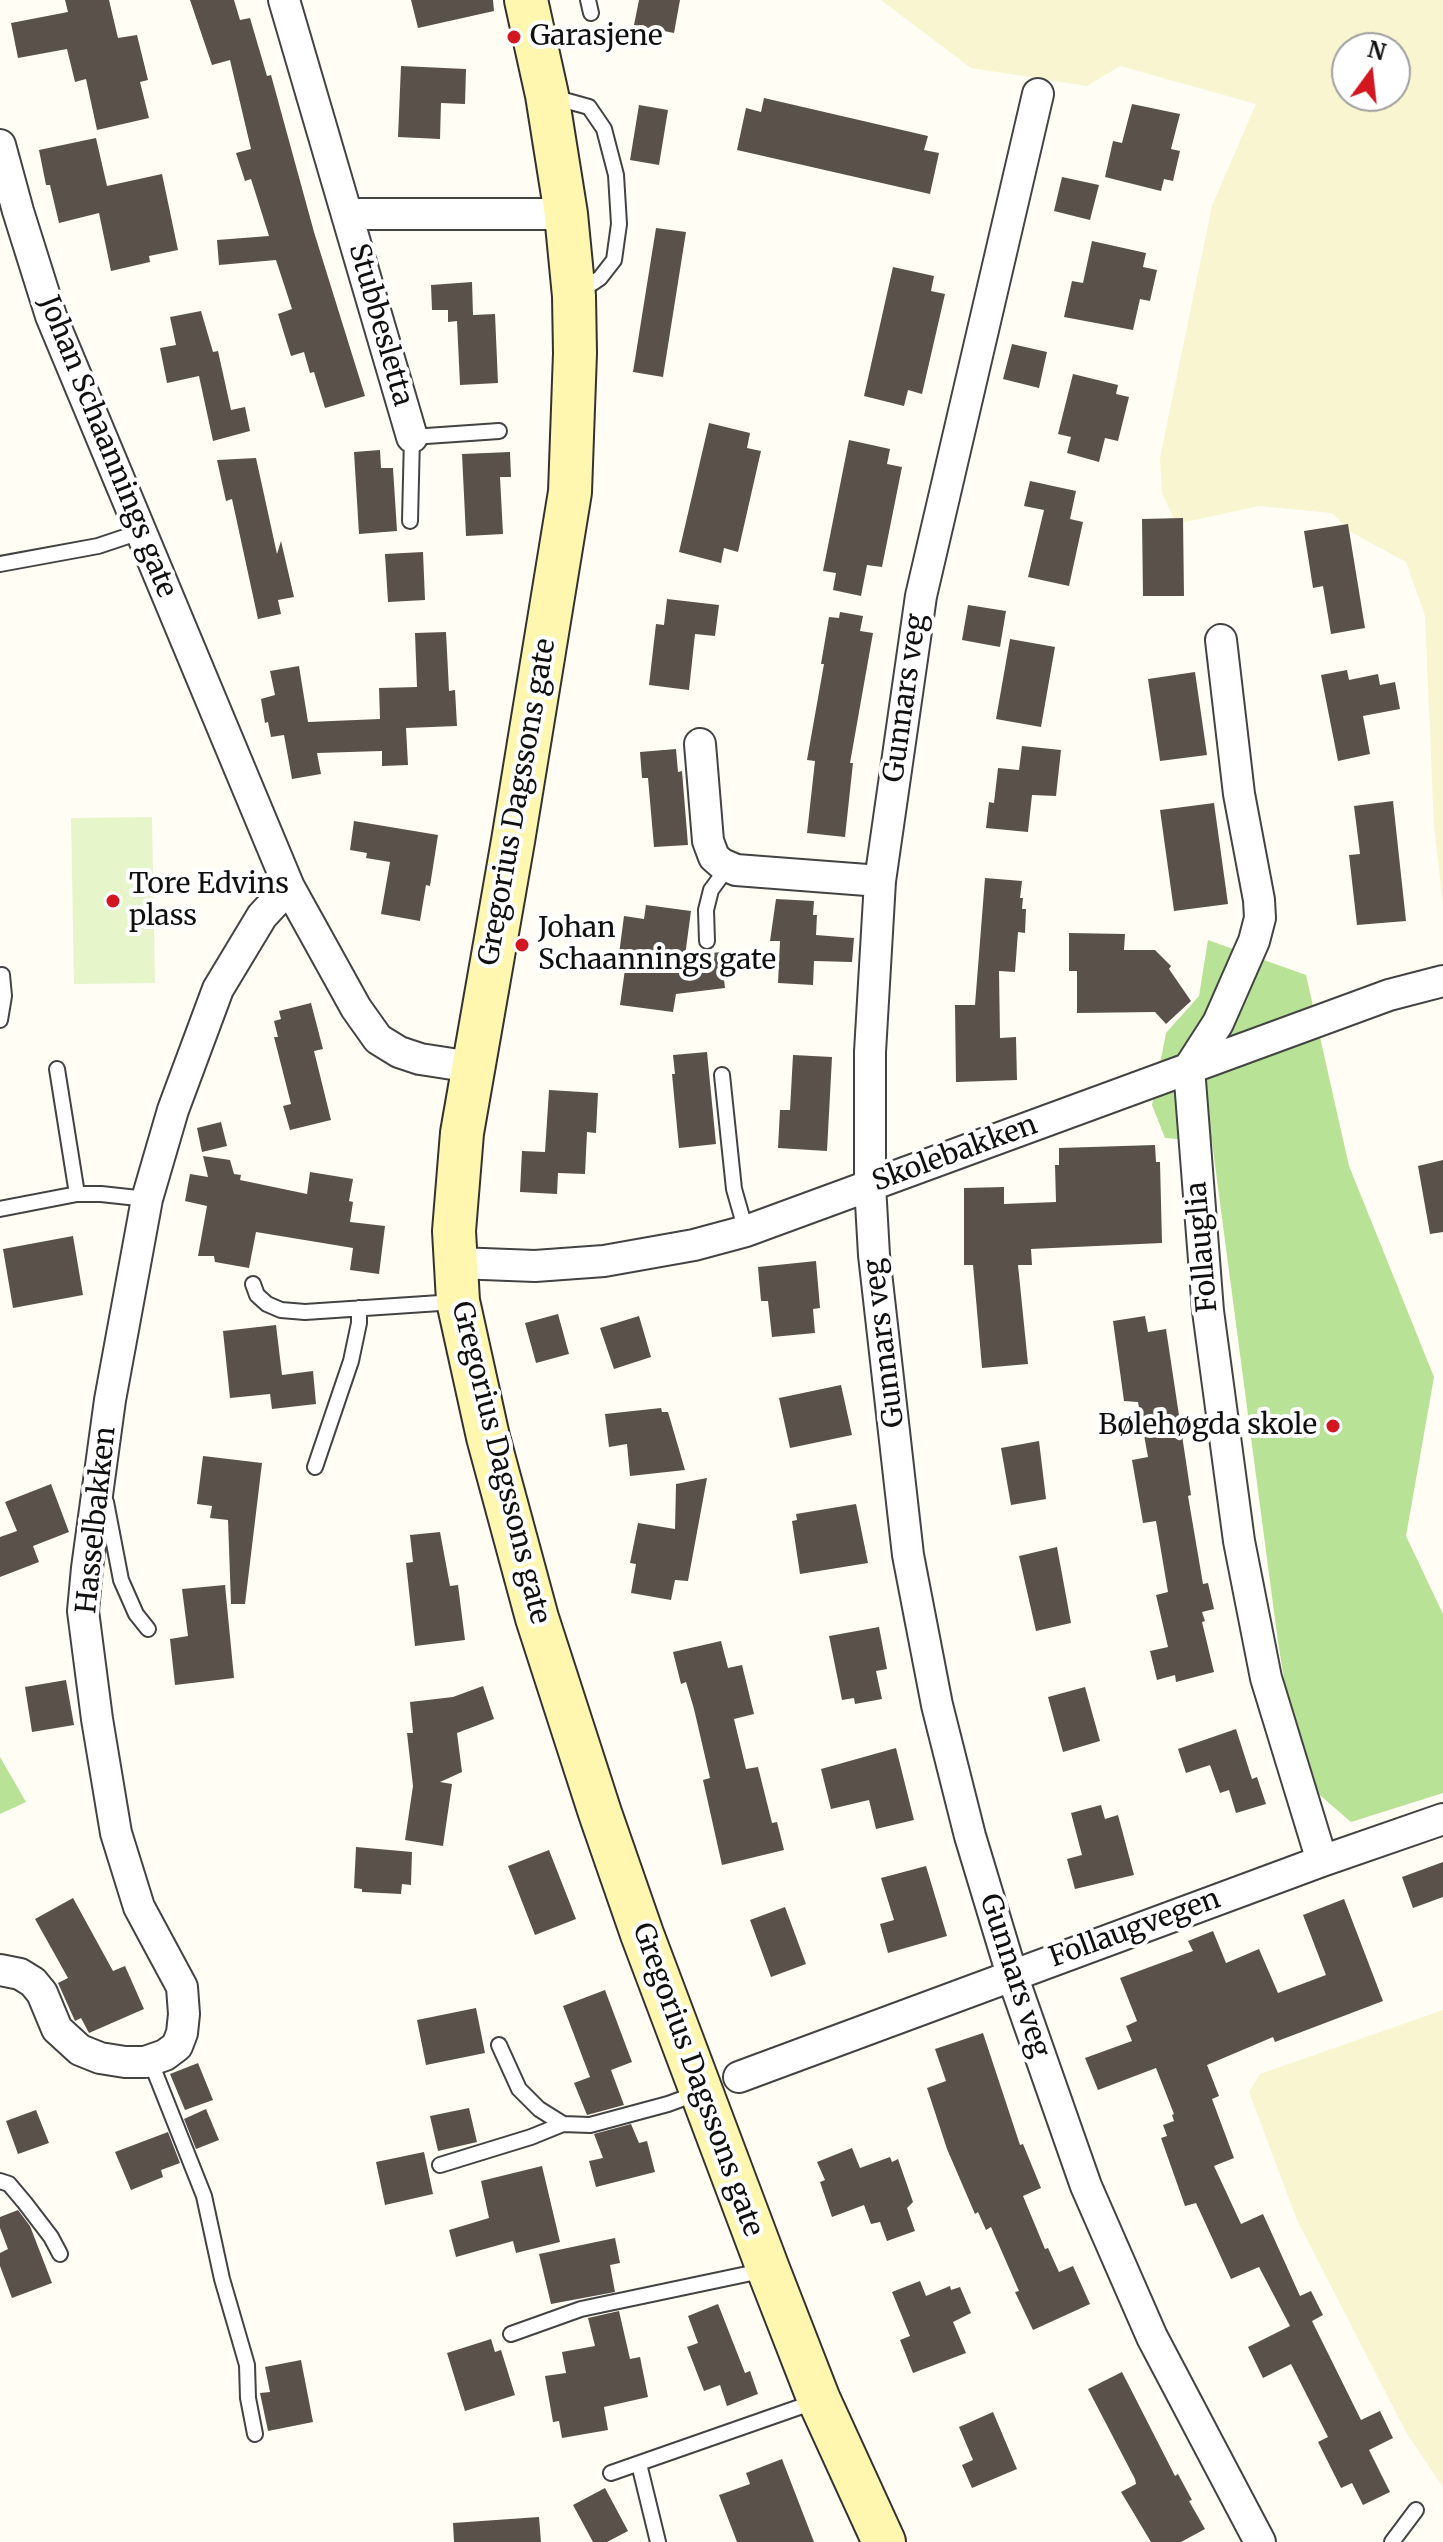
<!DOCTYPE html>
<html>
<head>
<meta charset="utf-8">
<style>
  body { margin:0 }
  #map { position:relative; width:1443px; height:2542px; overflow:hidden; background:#fffdf4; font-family:Merriweather,serif }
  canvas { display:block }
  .north { position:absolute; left:1331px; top:32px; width:80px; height:80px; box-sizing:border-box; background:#fff; border:2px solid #9f9f9f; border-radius:50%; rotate:15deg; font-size:22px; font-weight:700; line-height:32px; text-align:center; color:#101010 }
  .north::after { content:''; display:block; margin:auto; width:28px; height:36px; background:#d21721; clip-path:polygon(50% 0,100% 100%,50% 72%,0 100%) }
</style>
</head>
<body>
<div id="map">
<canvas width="1443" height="2542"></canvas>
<div class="north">N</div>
</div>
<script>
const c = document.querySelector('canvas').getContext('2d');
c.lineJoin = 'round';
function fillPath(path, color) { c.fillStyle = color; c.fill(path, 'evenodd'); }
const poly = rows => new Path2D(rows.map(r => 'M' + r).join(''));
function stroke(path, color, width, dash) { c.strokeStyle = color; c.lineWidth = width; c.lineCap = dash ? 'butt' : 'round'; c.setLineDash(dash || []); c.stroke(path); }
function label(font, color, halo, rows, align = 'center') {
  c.font = font + ' Merriweather,serif'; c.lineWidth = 8; c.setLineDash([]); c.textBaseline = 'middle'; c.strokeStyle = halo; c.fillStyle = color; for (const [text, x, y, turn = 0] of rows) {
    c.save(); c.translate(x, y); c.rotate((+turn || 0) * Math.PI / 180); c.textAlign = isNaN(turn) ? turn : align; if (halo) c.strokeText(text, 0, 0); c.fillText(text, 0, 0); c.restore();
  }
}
const farmland = poly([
  [881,0,1443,0,1443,904,1434,826,1425,616,1406,562,1351,532,1332,513,1259,506,1176,524,1162,493,1160,458,1212,206,1256,104,1120,66,1087,86,971,68],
  [1347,48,1395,48,1395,96,1347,96],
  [1443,2010,1443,2487,1406,2432,1297,2220,1249,2092,1260,2074]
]);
const forest = poly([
  [1208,940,1306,975,1349,1166,1434,1377,1406,1536,1443,1614,1443,1793,1351,1822,1300,1778,1278,1642,1212,1142,1165,1138,1152,1105,1166,1033,1199,996],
  [0,1757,26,1802,0,1814]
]);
const pitch = poly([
  [152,817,155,983,74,984,71,818]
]);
const building = poly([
  [65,0,109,0,118,38,137,35,148,80,140,82,149,118,97,130,86,79,75,82,67,49,18,58,11,23,68,12],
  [190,0,234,0,240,20,250,18,267,76,271,75,314,232,365,396,325,408,314,372,310,373,304,352,291,356,278,314,292,309,276,260,219,265,217,240,269,236,251,179,245,181,236,153,251,149,230,60,212,65],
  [411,0,493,0,494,11,418,28],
  [639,0,680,0,674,33,634,25],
  [401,66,466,69,465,104,441,103,440,139,398,137],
  [764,98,928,136,924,150,939,153,930,194,737,150,746,108,761,112],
  [1132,104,1180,114,1171,149,1180,151,1173,181,1164,179,1161,191,1105,177,1113,141,1122,143],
  [639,105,668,110,659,165,630,160],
  [96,138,107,186,162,174,178,250,149,256,150,262,111,271,99,213,59,223,50,185,46,185,39,150],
  [1062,177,1099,185,1090,220,1054,211],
  [656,228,686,232,663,377,633,372],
  [1092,241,1146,253,1143,267,1157,270,1150,301,1140,299,1133,330,1064,317,1072,281,1083,283],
  [893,267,934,276,931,291,945,294,922,394,908,390,904,406,864,396],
  [472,282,473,315,495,314,498,383,460,385,457,321,448,322,448,310,432,310,431,285],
  [201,311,213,352,218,351,231,410,245,407,250,431,213,441,199,376,167,383,160,348,176,345,170,317],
  [1012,344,1047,352,1039,388,1003,379],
  [1073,374,1118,385,1116,394,1129,397,1118,441,1105,438,1099,462,1067,453,1071,437,1058,434],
  [709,423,750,433,747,448,761,451,738,552,724,548,721,563,679,552],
  [849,440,890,449,887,464,902,467,882,567,867,565,861,596,833,590,836,573,823,571],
  [380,450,381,468,393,468,397,531,359,534,354,452],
  [510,452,511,477,500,477,503,534,466,536,462,454],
  [256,458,277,554,281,541,294,597,278,600,281,614,258,619,232,499,226,501,217,460],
  [1030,481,1076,491,1070,519,1083,522,1069,586,1028,577,1044,510,1024,506],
  [1183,518,1184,596,1143,596,1142,519],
  [1348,524,1365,628,1331,634,1323,586,1313,588,1304,531],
  [423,552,425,600,388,602,385,554],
  [667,599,719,605,715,636,695,634,689,690,649,685,656,624,664,625],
  [968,605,1006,611,1000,647,962,640],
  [840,612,863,616,860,631,873,633,850,763,853,763,845,837,807,833,815,761,807,760,824,664,821,664,829,617,839,618],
  [446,632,449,691,455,690,457,726,406,728,408,765,382,766,382,751,317,753,321,774,292,779,284,735,271,737,268,722,265,723,261,699,275,695,270,671,299,666,308,722,380,719,379,688,417,687,415,633],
  [1010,639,1055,647,1041,727,996,719],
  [1347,670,1349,680,1378,674,1380,685,1395,682,1400,709,1363,716,1370,754,1338,761,1321,675],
  [1195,672,1207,755,1160,761,1148,679],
  [1022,746,1061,750,1056,796,1032,795,1028,832,986,828,989,802,994,803,998,768,1019,770],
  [676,749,678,772,682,771,688,845,654,847,648,778,642,778,640,752],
  [1393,801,1406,921,1357,925,1349,855,1360,854,1354,806],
  [1214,803,1228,904,1174,911,1160,810],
  [354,821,438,835,430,886,426,885,420,921,381,914,390,862,366,858,367,853,350,850],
  [985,878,1022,881,1020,898,1023,898,1022,909,1026,909,1025,933,1018,932,1015,972,999,971,1000,1038,1016,1037,1017,1080,956,1082,955,1005,975,1005],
  [776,899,814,901,813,915,817,915,816,935,854,938,852,962,814,961,813,985,778,983,780,941,770,941],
  [646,905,691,911,685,956,721,952,725,988,676,994,673,1012,620,1005,627,955,619,954,624,916,644,919],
  [1069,933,1125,934,1124,950,1155,950,1171,966,1169,969,1191,1001,1166,1024,1155,1012,1077,1013,1077,971,1069,971],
  [311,1003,323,1049,314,1051,331,1120,290,1130,283,1106,291,1104,274,1037,278,1037,274,1021,281,1019,279,1011],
  [707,1052,716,1144,679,1148,672,1074,675,1074,673,1055],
  [793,1055,832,1057,827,1151,778,1148,780,1110,790,1110],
  [549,1090,598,1093,596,1133,587,1132,585,1174,558,1173,557,1194,520,1192,522,1151,545,1152],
  [221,1122,227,1146,202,1152,197,1128],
  [1155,1145,1156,1162,1160,1162,1162,1243,1031,1249,1032,1265,1018,1265,1028,1364,982,1368,973,1265,964,1265,964,1188,1004,1187,1004,1204,1056,1202,1055,1165,1059,1165,1059,1148],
  [203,1156,230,1160,234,1174,241,1175,240,1180,307,1194,310,1172,353,1179,349,1201,353,1202,350,1222,385,1226,379,1274,350,1270,353,1248,256,1232,249,1268,215,1262,214,1256,198,1256,207,1206,185,1201,190,1174,208,1177],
  [1443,1160,1443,1232,1430,1234,1418,1166],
  [73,1236,83,1295,13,1308,3,1249],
  [816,1261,820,1308,813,1309,815,1333,772,1337,768,1301,761,1301,758,1267],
  [558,1314,569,1354,536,1363,525,1323],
  [639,1316,651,1357,614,1369,600,1328],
  [1145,1316,1148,1332,1166,1329,1191,1495,1188,1496,1203,1584,1208,1583,1214,1609,1202,1612,1205,1621,1202,1622,1214,1672,1176,1682,1175,1675,1157,1680,1150,1651,1168,1647,1156,1595,1168,1592,1156,1521,1143,1523,1132,1460,1148,1457,1138,1402,1124,1401,1113,1321],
  [276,1325,282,1375,313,1371,316,1404,272,1409,270,1394,230,1398,223,1331],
  [841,1385,852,1435,790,1448,779,1398],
  [661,1408,662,1412,668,1412,685,1470,630,1476,627,1444,609,1447,605,1414],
  [1039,1441,1046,1499,1011,1505,1001,1448],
  [203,1456,262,1463,245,1604,231,1604,228,1520,210,1518,212,1506,197,1504],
  [707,1478,688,1581,675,1580,671,1600,631,1593,636,1564,630,1563,638,1523,675,1529,676,1484],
  [51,1484,69,1532,33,1546,39,1562,0,1577,0,1537,17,1531,5,1502],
  [856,1504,868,1563,800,1574,792,1521,797,1520,796,1514],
  [440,1532,450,1586,458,1585,465,1640,415,1646,406,1563,413,1562,410,1535],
  [1057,1547,1071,1623,1036,1631,1019,1556],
  [225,1585,234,1678,175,1685,170,1639,188,1636,182,1589],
  [879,1627,887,1669,876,1671,882,1699,855,1704,854,1698,842,1700,829,1636],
  [721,1641,728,1668,742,1665,754,1714,734,1719,746,1769,758,1767,772,1823,777,1822,784,1850,722,1865,703,1780,710,1778,694,1709,686,1682,681,1684,673,1652],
  [66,1680,74,1725,32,1732,25,1687],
  [483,1686,494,1719,457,1733,462,1772,440,1782,452,1784,443,1846,405,1840,413,1786,407,1733,413,1733,410,1702,453,1697],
  [1085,1687,1100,1741,1063,1752,1048,1697],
  [1236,1729,1252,1779,1257,1777,1266,1804,1236,1813,1229,1790,1220,1793,1210,1765,1186,1773,1178,1749],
  [896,1748,914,1820,876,1829,869,1800,831,1809,821,1769],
  [1101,1805,1105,1819,1118,1815,1134,1875,1075,1889,1067,1859,1082,1855,1071,1813],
  [356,1847,412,1852,411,1885,402,1884,401,1894,362,1892,362,1889,354,1888],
  [549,1850,576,1919,535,1935,508,1866],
  [1443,1862,1443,1897,1413,1908,1402,1877],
  [926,1866,947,1936,888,1953,880,1924,894,1920,881,1878],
  [73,1898,113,1971,125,1966,144,2009,89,2033,81,2018,75,2021,58,1983,68,1978,35,1919],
  [1344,1899,1383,2001,1275,2042,1273,2037,1207,2065,1219,2096,1212,2099,1234,2158,1214,2166,1241,2224,1263,2214,1300,2296,1311,2291,1323,2315,1312,2321,1361,2420,1380,2411,1393,2438,1369,2450,1390,2492,1363,2505,1352,2483,1341,2488,1318,2442,1328,2437,1291,2364,1263,2378,1248,2347,1290,2326,1259,2267,1231,2279,1196,2203,1185,2206,1161,2138,1167,2136,1163,2125,1174,2121,1172,2115,1174,2114,1156,2068,1098,2090,1085,2058,1132,2041,1126,2026,1137,2021,1120,1978,1193,1951,1188,1941,1213,1931,1226,1963,1259,1949,1278,1993,1326,1975,1303,1915],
  [785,1907,806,1964,771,1977,750,1920],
  [605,1990,632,2062,611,2070,624,2105,587,2115,574,2083,590,2077,563,2006],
  [476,2008,485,2053,426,2065,417,2020],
  [983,2033,1020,2145,1023,2144,1041,2188,1023,2196,1045,2249,1048,2248,1059,2272,1073,2266,1090,2304,1033,2330,1015,2292,1019,2291,991,2227,986,2230,978,2212,975,2214,947,2149,927,2088,946,2081,935,2049],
  [198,2063,213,2100,185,2110,170,2074],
  [469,2108,477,2142,438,2151,430,2116],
  [206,2109,219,2140,196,2149,184,2119],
  [36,2110,49,2143,18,2154,6,2121],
  [631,2124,639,2143,647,2141,655,2172,596,2187,589,2161,603,2158,594,2134],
  [168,2132,180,2163,161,2170,163,2177,131,2190,115,2152],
  [852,2148,860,2168,890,2157,892,2162,898,2159,913,2202,907,2208,915,2231,887,2241,880,2222,871,2224,864,2205,832,2217,820,2182,825,2180,817,2162],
  [424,2152,433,2194,385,2205,376,2162],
  [542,2166,560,2242,516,2253,513,2241,456,2257,449,2230,489,2218,481,2181],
  [18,2210,30,2226,52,2283,12,2298,0,2266,0,2253,8,2249,0,2228,0,2217],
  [615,2238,620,2263,610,2265,615,2292,551,2304,539,2254],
  [920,2281,926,2296,950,2286,951,2290,960,2287,971,2313,953,2322,966,2353,913,2373,900,2340,910,2336,892,2292],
  [718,2304,745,2373,750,2371,758,2394,727,2406,720,2385,704,2391,687,2347,698,2343,688,2316],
  [619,2311,630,2359,640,2357,648,2397,604,2407,608,2430,562,2438,559,2421,553,2422,545,2376,566,2373,562,2352,595,2346,588,2318],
  [491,2339,495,2352,501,2350,515,2395,465,2411,447,2353],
  [301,2360,313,2422,268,2431,260,2393,270,2392,265,2367],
  [1122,2372,1175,2476,1178,2474,1192,2500,1189,2501,1205,2529,1181,2542,1151,2542,1121,2492,1136,2484,1135,2479,1088,2389],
  [993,2412,1017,2469,972,2488,962,2465,973,2460,959,2427],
  [782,2459,814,2542,737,2542,719,2495,750,2484,746,2473],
  [605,2488,628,2531,607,2542,593,2542,573,2505],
  [539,2517,541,2542,454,2542,453,2523]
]);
const lane = poly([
  [588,0,591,13],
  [553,97,589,107,604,129,616,175,619,224,614,260,600,278,578,293],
  [410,521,412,437,499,431],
  [0,564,98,546,140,532],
  [707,941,706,910,711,890,722,875,735,870],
  [0,1020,4,996,2,975],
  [57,1069,77,1194],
  [722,1075,734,1189,746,1231],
  [0,1209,77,1194,101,1194,147,1199],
  [253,1284,257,1295,267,1304,281,1310,305,1312,455,1302],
  [315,1467,351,1361,359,1323,359,1308],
  [106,1502,121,1580,136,1614,148,1629],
  [499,2045,519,2089,539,2109,563,2124,590,2125,668,2104,698,2093],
  [150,2060,204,2196,222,2279,247,2365,248,2398,255,2434],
  [440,2165,531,2137,563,2124],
  [0,2181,9,2184,25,2203,51,2237,60,2254],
  [511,2334,581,2309,766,2270],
  [639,2464,658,2542],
  [611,2473,814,2402],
  [1392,2542,1416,2510]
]);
const street = poly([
  [284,0,412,437],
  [1038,94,921,596,880,881,870,1052,870,1185,874,1255,908,1555,937,1705,970,1836,1012,1975,1086,2186,1152,2337,1260,2542],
  [0,145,18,211,51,316,289,887,356,1008,378,1039,399,1052,420,1059,472,1067],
  [348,214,566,214],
  [1221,640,1239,794,1259,900,1260,918,1254,941,1218,1023,1189,1068,1208,1311,1239,1541,1266,1678,1322,1861],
  [700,744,708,841,714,857,722,864,736,870,880,881],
  [457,1263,535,1266,604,1261,694,1245,746,1231,1389,995,1443,981],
  [0,1970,20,1974,33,1982,42,1993,57,2029,80,2050,100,2058,125,2062,145,2062,165,2055,177,2046,182,2033,184,2014,182,1987,139,1907,116,1833,97,1719,83,1611,87,1568,110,1400,147,1199,173,1110,218,989,262,916,289,887],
  [739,2077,1322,1861,1443,1819]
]);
const secondary = poly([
  [526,0,547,95,566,214,574,296,575,353,570,492,513,841,462,1133,454,1231,458,1301,488,1437,537,1618,600,1813,642,1934,768,2269,819,2400,884,2542]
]);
const markers = [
  [514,37,8,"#d21721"],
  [113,901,8,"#d21721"],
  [522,945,8,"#d21721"],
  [1333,1426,8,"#d21721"]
];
const poiNames = [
  ["Garasjene",530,37],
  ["Tore Edvins",129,885],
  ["plass",129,917],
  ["Johan",538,929],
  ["Schaannings gate",538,961],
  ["Bølehøgda skole",1317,1426,"right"]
];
const streetNames = [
  ["Stubbesletta",380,325,74],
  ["Johan Schaannings gate",107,447,68],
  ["Gunnars veg",906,698,-82],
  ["Gregorius Dagssons gate",518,802,-80],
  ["Skolebakken",955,1154,-20],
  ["Follauglia",1203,1247,-95],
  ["Gunnars veg",885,1343,-97],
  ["Gregorius Dagssons gate",500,1463,76],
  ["Hasselbakken",97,1520,-84],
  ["Follaugvegen",1135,1929,-20],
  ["Gunnars veg",1014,1976,72],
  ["Gregorius Dagssons gate",697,2080,70]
];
fillPath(farmland, '#f9f5d0');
fillPath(forest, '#b8e295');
fillPath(pitch, '#e7f5cb');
fillPath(building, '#5b514b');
stroke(lane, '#434343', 18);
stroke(street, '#434343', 34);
stroke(secondary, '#323232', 46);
stroke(lane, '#fff', 14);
stroke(street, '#fff', 30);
stroke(secondary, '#fff6af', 42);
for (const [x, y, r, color] of markers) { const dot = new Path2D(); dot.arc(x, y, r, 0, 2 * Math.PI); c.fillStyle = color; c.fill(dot); stroke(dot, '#fff', 3); }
label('28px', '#101010', '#fff', poiNames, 'left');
label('28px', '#101010', '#fff', streetNames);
</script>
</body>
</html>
